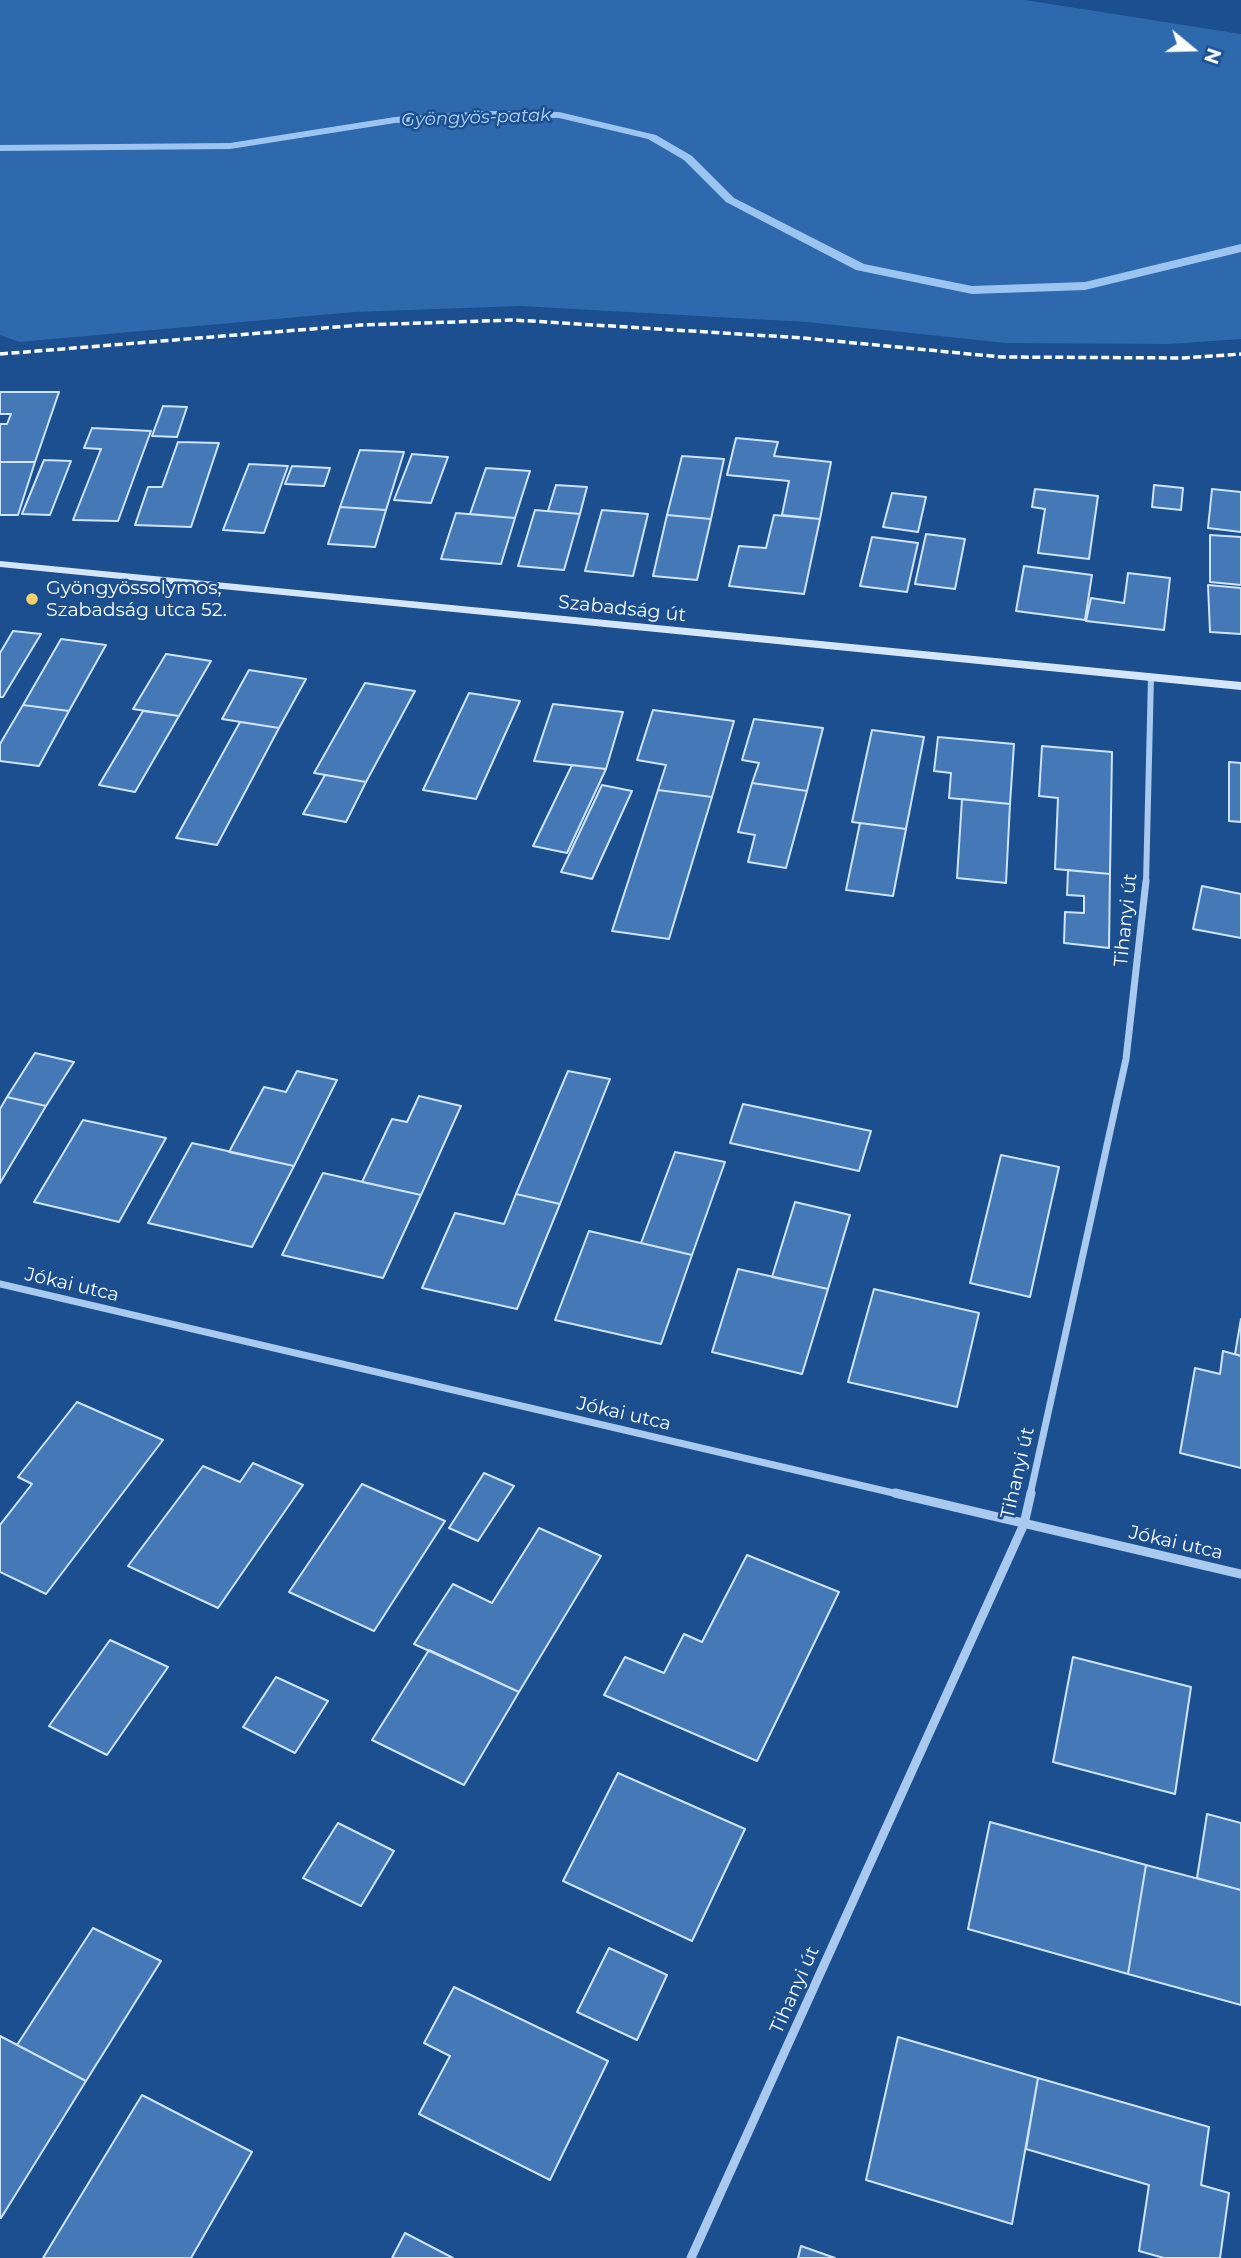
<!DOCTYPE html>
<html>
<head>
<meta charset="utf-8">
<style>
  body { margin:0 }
  #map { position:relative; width:1241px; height:2258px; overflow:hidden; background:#1b4f8f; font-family:Montserrat,sans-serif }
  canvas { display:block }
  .north { position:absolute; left:1157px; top:14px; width:70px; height:70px; -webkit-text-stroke:5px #1b4f8f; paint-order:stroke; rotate:109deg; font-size:19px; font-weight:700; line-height:28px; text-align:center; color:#fff }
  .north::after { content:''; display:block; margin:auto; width:24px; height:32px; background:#fff; clip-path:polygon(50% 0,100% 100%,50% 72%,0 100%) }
</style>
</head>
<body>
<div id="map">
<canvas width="1241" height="2258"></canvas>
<div class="north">N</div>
</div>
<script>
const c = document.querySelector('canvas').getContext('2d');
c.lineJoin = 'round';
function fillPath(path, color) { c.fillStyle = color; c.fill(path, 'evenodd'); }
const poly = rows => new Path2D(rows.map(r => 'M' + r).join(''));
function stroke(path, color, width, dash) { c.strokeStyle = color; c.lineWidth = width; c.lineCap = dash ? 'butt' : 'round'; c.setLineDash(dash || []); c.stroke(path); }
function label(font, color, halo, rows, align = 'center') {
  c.font = font + ' Montserrat,sans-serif'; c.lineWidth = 5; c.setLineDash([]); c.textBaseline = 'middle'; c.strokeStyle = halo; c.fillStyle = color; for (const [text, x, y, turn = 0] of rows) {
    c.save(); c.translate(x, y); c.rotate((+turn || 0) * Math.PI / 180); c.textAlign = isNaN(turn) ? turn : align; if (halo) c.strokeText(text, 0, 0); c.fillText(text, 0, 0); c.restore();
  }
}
const green = poly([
  [0,0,1025,0,1241,34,1241,339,1169,344,1006,343,807,322,520,306,354,312,19,342,0,335]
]);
const stream = poly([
  [486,111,559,112,656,135,692,156,734,198,864,264,972,286,1085,282,1241,244,1241,252,1085,290,972,294,856,270,726,202,684,160,648,139,559,118,486,117,395,123,230,149,0,151,0,145,230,143,395,117,486,111]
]);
const building = poly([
  [0,392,59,392,35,462,0,462,0,424,7,424,11,414,0,414,0,392],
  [163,406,187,407,177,437,152,436,163,406],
  [92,428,151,431,118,521,73,520,101,449,84,448,92,428],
  [736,438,778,442,774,456,831,462,820,519,782,515,789,481,727,475,736,438],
  [178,442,219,443,191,527,135,525,148,487,162,487,178,442],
  [360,450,404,452,386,510,340,507,360,450],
  [412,454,448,457,431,503,394,500,412,454],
  [682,456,724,459,711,519,667,515,682,456],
  [44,460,71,461,50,515,22,514,44,460],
  [0,462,35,462,18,515,0,515,0,462],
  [249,464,288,466,264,533,223,530,249,464],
  [292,466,330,468,324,486,285,484,292,466],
  [486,468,530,471,515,518,470,514,486,468],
  [556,485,587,487,580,514,548,511,556,485],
  [1154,485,1183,488,1181,510,1152,507,1154,485],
  [1035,489,1098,496,1089,559,1038,553,1045,509,1032,507,1035,489],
  [1212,489,1241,492,1241,532,1208,528,1212,489],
  [892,493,926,497,918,532,883,527,892,493],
  [340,507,386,510,375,547,328,544,340,507],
  [535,510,580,514,564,570,518,566,535,510],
  [602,510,648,514,633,576,585,571,602,510],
  [456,513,515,518,501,564,441,559,456,513],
  [667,515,711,519,697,580,653,576,667,515],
  [774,515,820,519,804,594,729,586,739,546,766,548,774,515],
  [926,534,965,539,955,589,915,584,926,534],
  [1210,535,1241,537,1241,585,1210,582,1210,535],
  [872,537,918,543,907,592,860,586,872,537],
  [1024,566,1092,575,1085,620,1016,611,1024,566],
  [1128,573,1170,578,1164,630,1086,621,1091,598,1124,603,1128,573],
  [1208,585,1241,588,1241,634,1210,632,1208,585],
  [13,631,41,634,3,697,0,697,0,653,13,631],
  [61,639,106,645,69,711,23,705,61,639],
  [166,654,211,661,179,716,133,709,166,654],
  [249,670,306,679,279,728,222,719,249,670],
  [365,683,415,691,366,782,314,773,365,683],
  [469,693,520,701,476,799,423,790,469,693],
  [553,704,623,712,606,769,534,761,553,704],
  [23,705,69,711,39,766,0,761,0,744,23,705],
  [653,710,734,721,712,797,658,790,666,765,637,760,653,710],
  [143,711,179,716,135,792,99,785,143,711],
  [754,719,823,728,807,791,752,783,759,763,742,760,754,719],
  [240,722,279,728,217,845,176,838,240,722],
  [872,730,924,737,906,829,852,822,872,730],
  [938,737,1014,744,1010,804,949,798,951,773,934,771,938,737],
  [1042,746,1112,752,1110,874,1055,869,1058,798,1039,796,1042,746],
  [1229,762,1241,763,1241,822,1229,821,1229,762],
  [572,765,606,769,567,853,533,846,572,765],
  [325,775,366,782,346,822,303,814,325,775],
  [752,783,807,791,786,868,748,862,755,835,738,832,752,783],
  [602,785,632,791,592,879,561,872,602,785],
  [658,790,712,797,669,939,612,931,658,790],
  [962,799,1010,804,1006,883,957,878,962,799],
  [860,823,906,829,893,896,846,890,860,823],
  [1068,870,1110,874,1109,948,1064,943,1065,912,1084,913,1084,896,1067,895,1068,870],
  [1202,886,1241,894,1241,938,1193,929,1202,886],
  [35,1053,74,1062,46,1106,7,1097,35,1053],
  [297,1071,337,1080,294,1166,229,1152,264,1087,286,1092,297,1071],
  [568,1071,610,1079,560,1204,516,1194,568,1071],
  [419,1096,461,1106,421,1195,362,1182,392,1119,407,1122,419,1096],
  [7,1097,46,1106,0,1183,0,1109,7,1097],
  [743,1104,871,1131,859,1171,730,1143,743,1104],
  [83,1120,166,1138,119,1222,34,1202,83,1120],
  [192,1143,294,1166,252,1247,148,1223,192,1143],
  [675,1152,725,1162,692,1255,641,1243,675,1152],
  [1001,1155,1059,1167,1030,1297,970,1283,1001,1155],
  [323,1173,421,1195,383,1278,282,1255,323,1173],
  [516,1194,560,1204,517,1309,422,1288,455,1213,504,1224,516,1194],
  [795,1202,850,1215,828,1289,772,1277,795,1202],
  [589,1231,692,1255,661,1344,555,1320,589,1231],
  [738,1269,828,1289,802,1374,712,1352,738,1269],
  [874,1289,979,1313,957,1407,848,1382,874,1289],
  [1241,1319,1241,1356,1235,1354,1241,1319],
  [1223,1351,1241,1356,1241,1468,1180,1453,1195,1368,1220,1374,1223,1351],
  [77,1402,163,1440,46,1594,0,1572,0,1525,32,1484,18,1477,77,1402],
  [253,1463,303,1485,218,1608,128,1566,203,1466,240,1482,253,1463],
  [484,1473,514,1486,478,1541,449,1528,484,1473],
  [362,1484,445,1521,374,1631,289,1592,362,1484],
  [539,1528,601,1556,519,1692,414,1644,453,1584,492,1603,539,1528],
  [747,1555,839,1592,757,1761,604,1695,625,1657,664,1673,684,1634,702,1642,747,1555],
  [110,1640,168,1667,107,1755,49,1726,110,1640],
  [429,1650,519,1692,464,1785,372,1740,429,1650],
  [1073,1657,1191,1687,1175,1794,1053,1762,1073,1657],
  [276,1677,328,1701,295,1753,243,1727,276,1677],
  [618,1773,745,1829,692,1941,563,1881,618,1773],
  [1207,1814,1241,1823,1241,1890,1197,1878,1207,1814],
  [990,1822,1146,1865,1128,1974,968,1929,990,1822],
  [338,1823,394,1851,361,1906,303,1878,338,1823],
  [1146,1865,1241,1890,1241,2005,1128,1974,1146,1865],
  [93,1928,161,1961,86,2081,17,2045,93,1928],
  [609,1948,667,1975,637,2040,577,2012,609,1948],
  [454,1987,608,2061,550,2180,419,2114,450,2056,424,2043,454,1987],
  [0,2036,86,2081,1,2218,0,2218,0,2036],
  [898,2037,1038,2078,1012,2224,866,2180,898,2037],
  [1038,2078,1209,2127,1201,2185,1229,2193,1220,2258,1164,2258,1139,2251,1149,2185,1026,2149,1038,2078],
  [142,2095,252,2152,191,2258,43,2258,142,2095],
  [405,2233,453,2258,392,2258,405,2233],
  [801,2246,835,2258,798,2258,801,2246]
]);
const streetFar2 = poly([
  [1146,883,1151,677]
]);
const streetFar1 = poly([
  [0,1284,902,1495],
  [1030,1495,1126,1059,1146,881]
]);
const street = poly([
  [895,1493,1241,1574],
  [691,2258,1024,1524,1031,1493]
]);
const secondary = poly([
  [0,561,1241,682,1241,690,0,567,0,561]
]);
const rail = poly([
  [0,354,361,325,514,320,803,338,1001,357,1184,358,1241,354]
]);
const markers = [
  [32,599,7,"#ffd166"]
];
const farWaternames = [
  ["Gyöngyös-patak",476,118,-2]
];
const poiNames = [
  ["Gyöngyössolymos,",46,588],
  ["Szabadság utca 52.",46,610]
];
const streetNames = [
  ["Szabadság út",622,609,6],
  ["Tihanyi út",1126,920,-84],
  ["Jókai utca",72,1285,13],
  ["Jókai utca",624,1414,13],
  ["Tihanyi út",1018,1473,-77],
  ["Jókai utca",1176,1543,13],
  ["Tihanyi út",795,1990,-66]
];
fillPath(green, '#2e69ad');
fillPath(stream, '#9cc4f0');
fillPath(building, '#4478b7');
stroke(building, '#cfe3fa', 2);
stroke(streetFar2, '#a9c9ee', 6);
stroke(streetFar1, '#a9c9ee', 7);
stroke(street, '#a9c9ee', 9);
fillPath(secondary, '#d6e6fa');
stroke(rail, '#fff', 3.5, [8, 3.5]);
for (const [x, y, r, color] of markers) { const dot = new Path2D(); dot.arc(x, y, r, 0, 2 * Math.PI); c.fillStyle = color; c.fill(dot); stroke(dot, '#1b4f8f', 2.5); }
label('italic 18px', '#b5d3f5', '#1b4f8f', farWaternames);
label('19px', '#fff', '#1b4f8f', poiNames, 'left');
label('19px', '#fff', '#1b4f8f', streetNames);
</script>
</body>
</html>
